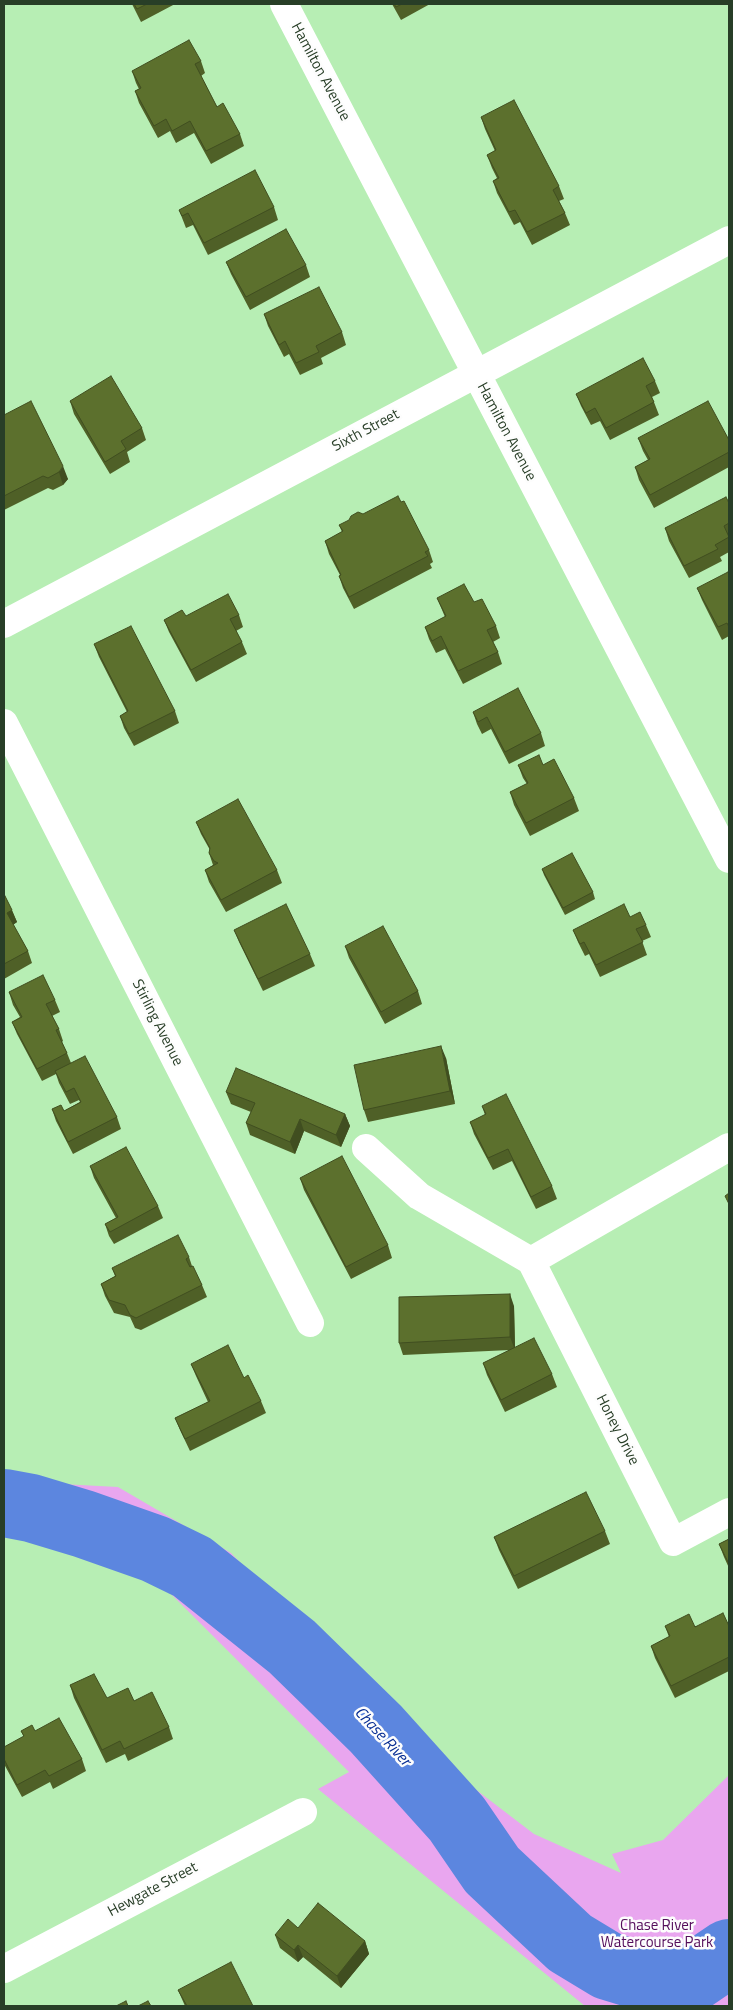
<!DOCTYPE html>
<html>
<head>
<meta charset="utf-8">
<style>
  body { margin:0 }
  #map { position:relative; width:733px; height:2010px; overflow:hidden; background:#b7eeb4; font-family:"Titillium Web",sans-serif }
  canvas { display:block }
  .frame { position:absolute; inset:0; border:5px solid #283e27; pointer-events:none }
</style>
</head>
<body>
<div id="map">
<canvas width="733" height="2010"></canvas>
<div class="frame"></div>
</div>
<script>
const c = document.querySelector('canvas').getContext('2d');
c.lineJoin = 'round';
function fillPath(path, color) { c.fillStyle = color; c.fill(path, 'evenodd'); }
const poly = rows => new Path2D(rows.map(r => 'M' + r).join(''));
function stroke(path, color, width, dash) { c.strokeStyle = color; c.lineWidth = width; c.lineCap = dash ? 'butt' : 'round'; c.setLineDash(dash || []); c.stroke(path); }
function label(font, color, halo, rows, align = 'center') {
  c.font = font + ' "Titillium Web",sans-serif'; c.lineWidth = 5; c.setLineDash([]); c.textBaseline = 'middle'; c.strokeStyle = halo; c.fillStyle = color; for (const [text, x, y, turn = 0] of rows) {
    c.save(); c.translate(x, y); c.rotate((+turn || 0) * Math.PI / 180); c.textAlign = isNaN(turn) ? turn : align; if (halo) c.strokeText(text, 0, 0); c.fillText(text, 0, 0); c.restore();
  }
}
const green = poly([
  [4,1481,118,1487,231,1553,411,1740,534,1834,621,1873,612,1854,663,1840,729,1775,729,2006,585,2006,318,1789,349,1772,131,1554,4,1536]
]);
const river = poly([
  [4,1503,31,1508,84,1524,155,1549,192,1567,292,1647,376,1729,457,1819,492,1870,570,1943,608,1966,654,1980,692,1978,729,1953]
]);
const street = poly([
  [284,4,729,859],
  [4,723,310,1323],
  [366,1148,419,1196,531,1261,673,1542,729,1512],
  [531,1261,729,1147],
  [4,1969,303,1812]
]);
const secondary = poly([
  [4,624,729,240]
]);
const wall = poly([
  [132,4,175,4,141,22],
  [392,4,430,4,401,20],
  [201,61,205,73,201,76,217,107,240,134,244,146,211,164,194,133,176,143,170,131,158,138,139,103,135,91,139,89,136,83,132,71],
  [481,117,559,186,564,199,559,201,565,213,570,225,532,245,520,222,514,225,497,193,493,181,497,178,492,168,487,155,495,151,485,129],
  [274,207,278,220,208,255,193,225,186,228,179,210],
  [226,262,306,265,310,277,250,310,231,274],
  [264,314,342,332,346,345,321,358,323,364,300,375,289,354,284,357,268,326],
  [655,381,660,393,652,397,659,415,610,440,600,421,591,425,581,406,576,394],
  [70,401,142,428,146,440,127,452,130,462,110,474,74,414],
  [4,415,68,479,63,485,53,490,48,488,4,510],
  [638,438,729,440,729,467,654,508,639,480,635,467,648,460,643,451],
  [729,503,729,552,720,557,722,561,689,578,669,541,665,528],
  [339,525,429,550,433,562,430,564,432,568,354,609,343,588,339,576,340,575,329,554,325,541,342,532],
  [729,575,729,636,722,640,702,600,697,588],
  [437,598,474,602,496,626,500,638,493,642,498,652,502,664,463,684,445,649,436,653,429,639,425,627,445,617],
  [239,615,243,627,236,631,242,642,247,654,196,682,169,632,164,620,186,616],
  [94,644,175,711,179,723,134,746,124,728,120,716,127,712,99,657],
  [473,712,541,733,545,746,509,764,491,729,482,734,477,724],
  [518,765,543,765,574,798,579,811,530,836,514,805,510,792,527,784,523,778],
  [196,822,277,870,282,883,226,912,209,882,205,870,213,865,209,853,210,850,201,834],
  [542,869,593,892,595,899,565,915,544,875],
  [4,894,17,922,13,925,28,951,32,963,4,979],
  [630,917,646,925,651,937,642,941,647,955,600,977,589,954,585,956,578,942,573,930],
  [234,930,310,954,315,966,263,991,239,942],
  [345,946,418,991,422,1004,385,1024,349,958],
  [9,992,55,1000,60,1012,52,1016,59,1029,63,1041,62,1042,67,1053,71,1063,117,1117,121,1129,73,1154,56,1121,52,1109,64,1111,80,1102,79,1100,70,1104,59,1083,56,1074,42,1081,17,1034,12,1022,20,1017,13,1005],
  [446,1058,455,1104,368,1122,364,1110],
  [226,1092,345,1114,350,1126,341,1147,304,1131,295,1154,250,1135,246,1123,251,1112,231,1104],
  [482,1106,552,1186,557,1199,536,1209,512,1161,493,1170,474,1134,470,1122,485,1115],
  [90,1166,158,1206,163,1218,114,1244,109,1236,105,1224,116,1218,94,1178],
  [300,1178,388,1245,392,1258,351,1279,304,1190],
  [189,1257,192,1266,202,1285,207,1297,141,1330,135,1328,130,1317,114,1313,105,1296,101,1284,115,1276,112,1268],
  [514,1306,515,1348,552,1374,557,1387,505,1412,487,1375,483,1363,510,1350,403,1355,399,1343],
  [191,1364,244,1378,261,1401,266,1413,190,1451,180,1430,175,1418,208,1402,196,1376],
  [605,1531,610,1544,518,1589,499,1550,494,1537],
  [729,1539,729,1568,724,1557,719,1544],
  [665,1626,729,1626,729,1671,675,1698,655,1658,651,1646,669,1637],
  [70,1685,107,1698,134,1701,169,1727,173,1739,128,1761,125,1754,106,1763,74,1698],
  [21,1731,35,1731,82,1759,86,1771,53,1789,50,1782,22,1797,4,1764,4,1747,24,1737],
  [298,1928,365,1941,369,1954,341,1988,303,1957,298,1962,280,1948,275,1935],
  [178,1990,253,2006,185,2006]
]);
const shadedWall = poly([
  [63,466,68,479,63,485,59,472],
  [12,910,17,922,11,926,7,913],
  [441,1046,446,1058,455,1104,450,1091],
  [345,1114,350,1126,341,1147,336,1135],
  [300,1119,304,1131,295,1154,290,1142],
  [510,1294,514,1306,515,1350,510,1337],
  [365,1941,369,1954,341,1988,337,1976],
  [298,1945,303,1957,298,1962,294,1950]
]);
const building = poly([
  [134,4,147,4,137,9,134,4],
  [394,4,402,4,396,7,394,4],
  [189,40,201,61,195,64,217,107,223,103,240,134,206,151,190,121,172,131,166,119,154,126,135,91,141,88,132,71,189,40],
  [514,100,559,186,553,190,565,213,527,232,515,210,509,212,493,181,499,178,487,155,496,150,481,117,514,100],
  [255,170,274,207,204,243,188,213,182,216,179,210,255,170],
  [286,229,306,265,246,297,226,262,286,229],
  [319,287,342,332,316,346,319,352,296,363,285,341,279,345,264,314,319,287],
  [643,358,655,381,646,386,654,402,606,428,595,408,586,413,576,394,643,358],
  [111,376,142,428,121,441,126,449,105,462,70,401,111,376],
  [31,401,63,466,59,472,48,478,43,476,4,496,4,415,31,401],
  [708,401,729,440,729,452,650,495,635,467,650,459,638,438,708,401],
  [398,496,401,502,404,501,429,550,425,552,428,556,349,597,339,576,341,575,325,541,343,531,339,525,349,520,351,516,358,512,363,514,398,496],
  [726,497,729,503,729,523,724,526,729,537,715,545,718,549,684,566,665,528,726,497],
  [728,572,729,575,729,627,727,623,718,627,697,588,728,572],
  [464,584,474,602,482,599,496,626,487,630,498,652,458,671,441,636,432,641,425,627,446,616,437,598,464,584],
  [228,594,239,615,230,619,242,642,191,670,164,620,182,610,186,616,228,594],
  [131,626,175,711,129,734,120,716,128,711,94,644,131,626],
  [518,688,541,733,505,752,487,717,478,722,473,712,518,688],
  [539,755,543,765,554,759,574,798,526,823,510,792,528,783,518,765,539,755],
  [238,799,277,870,221,900,205,870,218,863,214,861,209,853,210,848,196,822,238,799],
  [572,853,593,892,563,908,542,869,572,853],
  [4,894,12,910,7,913,28,951,4,964,4,894],
  [286,904,310,954,258,979,234,930,286,904],
  [624,904,630,917,640,912,646,925,636,929,643,942,596,965,584,942,580,944,573,930,624,904],
  [383,926,418,991,381,1012,345,946,383,926],
  [43,975,55,1000,46,1004,59,1029,56,1030,67,1053,37,1069,12,1022,22,1017,9,992,43,975],
  [441,1046,450,1091,364,1110,354,1065,441,1046],
  [85,1056,117,1117,68,1142,52,1109,61,1105,64,1111,81,1102,74,1088,66,1092,55,1071,85,1056],
  [236,1068,345,1114,336,1135,300,1119,290,1142,246,1123,255,1103,226,1092,236,1068],
  [506,1094,552,1186,531,1197,508,1149,488,1158,470,1122,486,1114,482,1106,506,1094],
  [126,1147,158,1206,110,1232,105,1224,118,1217,90,1166,126,1147],
  [342,1156,388,1245,346,1267,300,1178,342,1156],
  [729,1193,729,1204,725,1196,729,1193],
  [178,1235,189,1257,186,1259,190,1267,193,1266,202,1285,136,1318,130,1315,125,1305,109,1300,101,1284,116,1276,112,1268,178,1235],
  [510,1294,510,1337,399,1343,399,1297,510,1294],
  [534,1338,552,1374,501,1400,483,1363,534,1338],
  [228,1345,244,1378,248,1375,261,1401,185,1439,175,1418,210,1401,191,1364,228,1345],
  [586,1492,605,1531,514,1576,494,1537,586,1492],
  [729,1539,729,1564,719,1544,729,1539],
  [723,1613,729,1626,729,1657,671,1686,651,1646,670,1636,665,1626,689,1614,695,1627,723,1613],
  [94,1674,107,1698,128,1688,134,1701,152,1692,169,1727,124,1749,120,1741,102,1750,70,1685,94,1674],
  [59,1718,82,1759,49,1776,45,1770,17,1785,4,1759,4,1747,24,1736,21,1731,32,1725,35,1731,59,1718],
  [318,1903,365,1941,337,1976,298,1945,294,1950,275,1935,288,1919,298,1928,318,1903],
  [231,1962,253,2006,187,2006,178,1990,231,1962],
  [126,2001,128,2006,116,2006,126,2001],
  [148,2001,151,2006,138,2006,148,2001]
]);
const streetNames = [
  ["Hamilton Avenue",320,72,62],
  ["Sixth Street",366,431,-28],
  ["Hamilton Avenue",506,432,62],
  ["Stirling Avenue",157,1023,63],
  ["Honey Drive",617,1430,63],
  ["Hewgate Street",153,1890,-28]
];
const parkNames = [
  ["Chase River",657,1926],
  ["Watercourse Park",657,1943]
];
const waterNames = [
  ["Chase River",382,1737,47]
];
fillPath(green, '#e9a6ef');
stroke(river, '#5c86df', 68);
stroke(street, '#fff', 28);
stroke(secondary, '#fff', 28);
fillPath(wall, '#4f6027');
fillPath(shadedWall, '#404e20');
fillPath(building, '#5c702d');
stroke(building, '#404e20', 1);
label('15px', '#283e27', '#fdfdfd', streetNames);
label('15px', '#540d5b', '#fdfdfd', parkNames);
label('italic 16px', '#072d93', '#fdfdfd', waterNames);
</script>
</body>
</html>
